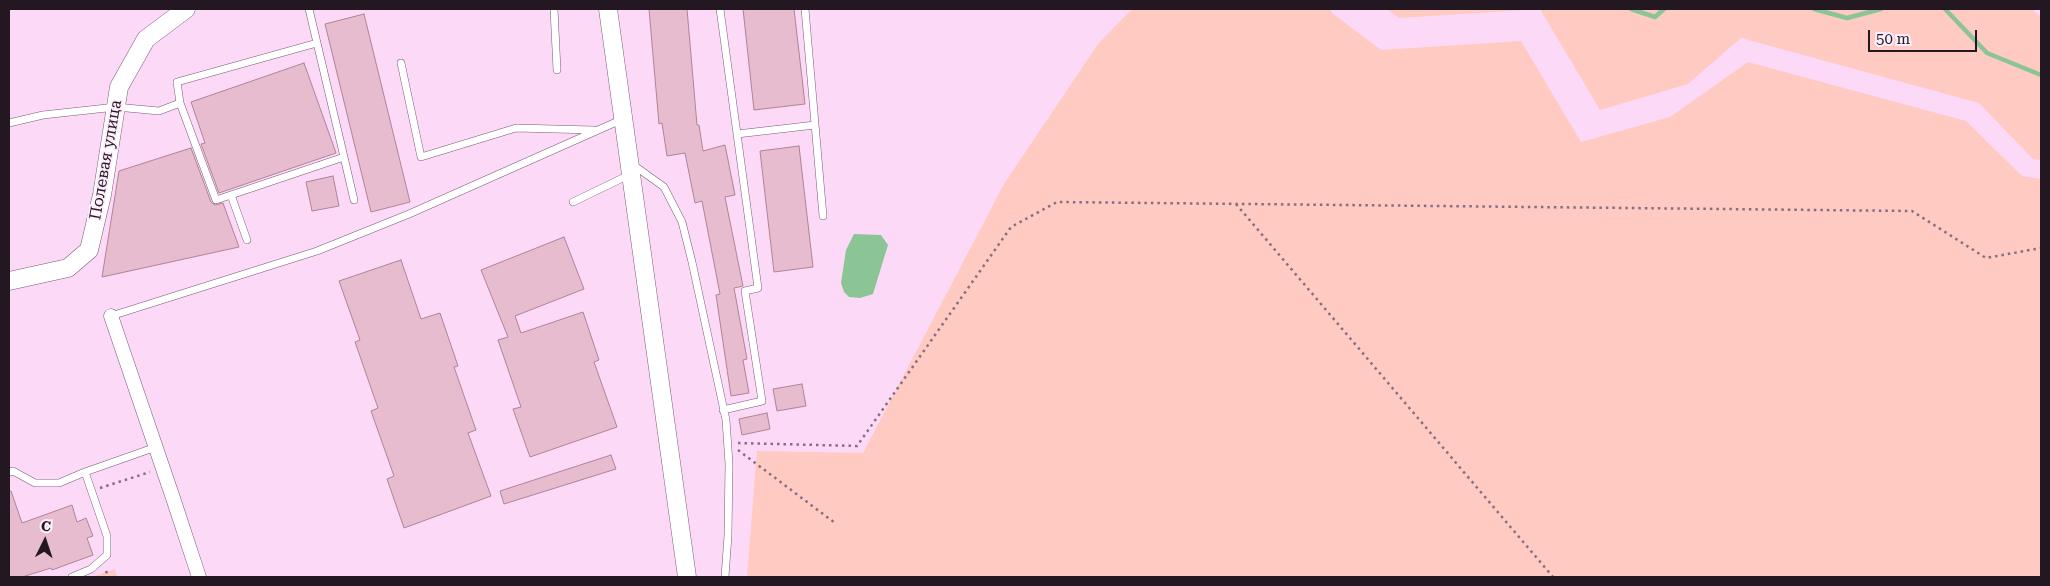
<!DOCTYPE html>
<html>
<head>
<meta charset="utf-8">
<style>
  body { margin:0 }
  #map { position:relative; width:2050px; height:586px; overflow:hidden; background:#fdd9f8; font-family:"Roboto Serif",serif }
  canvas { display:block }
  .frame { position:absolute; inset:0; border:10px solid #231722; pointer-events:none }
  .north { position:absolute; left:20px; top:516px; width:50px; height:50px; -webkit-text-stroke:4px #fdeefb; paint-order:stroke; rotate:4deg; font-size:14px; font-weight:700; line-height:20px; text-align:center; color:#231722 }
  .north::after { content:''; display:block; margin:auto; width:18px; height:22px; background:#231722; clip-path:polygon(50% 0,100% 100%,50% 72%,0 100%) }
  .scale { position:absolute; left:1868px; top:30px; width:109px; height:22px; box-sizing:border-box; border:2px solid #231722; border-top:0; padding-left:6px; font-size:15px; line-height:18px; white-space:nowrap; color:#231722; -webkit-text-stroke:4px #fdeefb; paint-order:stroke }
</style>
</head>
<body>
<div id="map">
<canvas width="2050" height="586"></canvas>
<div class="frame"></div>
<div class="north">С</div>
<div class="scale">50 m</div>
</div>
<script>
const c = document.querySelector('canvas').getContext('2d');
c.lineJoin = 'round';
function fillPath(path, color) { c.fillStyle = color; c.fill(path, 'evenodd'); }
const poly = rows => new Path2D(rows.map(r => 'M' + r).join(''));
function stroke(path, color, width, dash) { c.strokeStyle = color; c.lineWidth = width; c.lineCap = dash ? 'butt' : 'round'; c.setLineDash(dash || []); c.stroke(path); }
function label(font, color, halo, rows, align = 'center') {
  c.font = font + ' "Roboto Serif",serif'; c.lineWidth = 4; c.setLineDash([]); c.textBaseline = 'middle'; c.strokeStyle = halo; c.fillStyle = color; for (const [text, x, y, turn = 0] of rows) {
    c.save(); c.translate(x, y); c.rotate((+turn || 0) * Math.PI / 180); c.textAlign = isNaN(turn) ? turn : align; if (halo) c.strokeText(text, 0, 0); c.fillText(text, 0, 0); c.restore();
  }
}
const green = poly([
  [1132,9,1330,9,1332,13,1381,50,1521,41,1581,142,1670,117,1748,62,1966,121,2022,176,2041,179,2041,577,747,577,757,451,863,453,1004,184,1098,44],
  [1387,9,2032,9,2041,17,2041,160,2033,159,1979,103,1741,38,1688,84,1600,110,1540,9,1399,18],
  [115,569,117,577,96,577,95,576]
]);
const water = poly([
  [854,234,881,235,888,245,873,294,860,298,849,297,844,292,841,283,846,250]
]);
const stream = poly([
  [1631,9,1655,17,1664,9],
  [1814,9,1847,18,1881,9],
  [1945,9,1987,53,2041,75]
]);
const building = poly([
  [649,9,687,9,697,125,699,125,703,151,725,145,735,195,725,197,743,286,734,288,747,359,743,360,749,393,731,396,716,295,720,294,702,201,695,203,685,153,667,156,662,123,659,124,649,9],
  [743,9,794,9,805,104,754,110,743,9],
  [364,14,410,202,371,212,325,24,364,14],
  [304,63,336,153,219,193,201,144,205,143,191,102,304,63],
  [799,146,813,267,774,272,760,151,799,146],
  [191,148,211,202,215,205,223,203,239,247,102,277,119,171,191,148],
  [333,176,339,206,312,211,306,182,333,176],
  [564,237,584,289,515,316,521,333,583,312,599,360,594,362,617,427,530,457,513,409,521,407,498,340,508,337,481,270,564,237],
  [401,260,421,319,440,313,458,366,454,367,476,430,468,433,491,496,404,528,387,479,394,476,371,411,378,408,355,342,360,340,339,281,401,260],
  [802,384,806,406,777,411,773,389,802,384],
  [767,413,770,429,742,435,739,419,767,413],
  [611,455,616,469,504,504,500,491,611,455],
  [9,491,11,491,22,523,72,505,77,522,86,518,93,536,87,538,93,555,52,570,51,568,22,577,9,577,9,491]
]);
const path = poly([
  [1236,204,1553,577],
  [738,443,857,446,1011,227,1057,202,1912,211,1986,258,2041,248],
  [738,450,835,523],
  [100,488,150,472],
  [106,571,108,577]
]);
const service = poly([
  [309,9,344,157],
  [554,9,557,70],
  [720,9,758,288,745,291,762,401,723,410],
  [805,9,823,216],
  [401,63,421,157,516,128,594,130],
  [180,103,177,82,317,43],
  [9,123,43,115,116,107,159,111,180,103,216,200,344,157,354,200],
  [737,134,815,125],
  [632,164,664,187,682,222,692,262,726,420,729,464,728,535,725,577],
  [231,195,247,240],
  [573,202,631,174],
  [111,316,317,251,409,214,623,119],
  [9,472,13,471,35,483,59,483,85,472],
  [72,577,91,569,107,555,107,536,85,472,156,447]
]);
const minor = poly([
  [111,316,173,498,199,577]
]);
const tertiary = poly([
  [608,9,687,577],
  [9,281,68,268,89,250,102,195,119,87,146,39,186,9]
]);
const streetNames = [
  ["Полевая улица",106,160,-80]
];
fillPath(green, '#fecac1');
fillPath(water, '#8bc596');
stroke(stream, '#8bc596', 4.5);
fillPath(building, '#e7bccf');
stroke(building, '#ad8496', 1);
stroke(service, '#785a75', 8);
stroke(minor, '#785a75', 15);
stroke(tertiary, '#785a75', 19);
stroke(path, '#856e82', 2.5, [2.5, 4]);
stroke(service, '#fff', 7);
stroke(minor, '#fff', 14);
stroke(tertiary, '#fff', 18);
label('16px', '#231722', '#fdeefb', streetNames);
</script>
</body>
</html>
